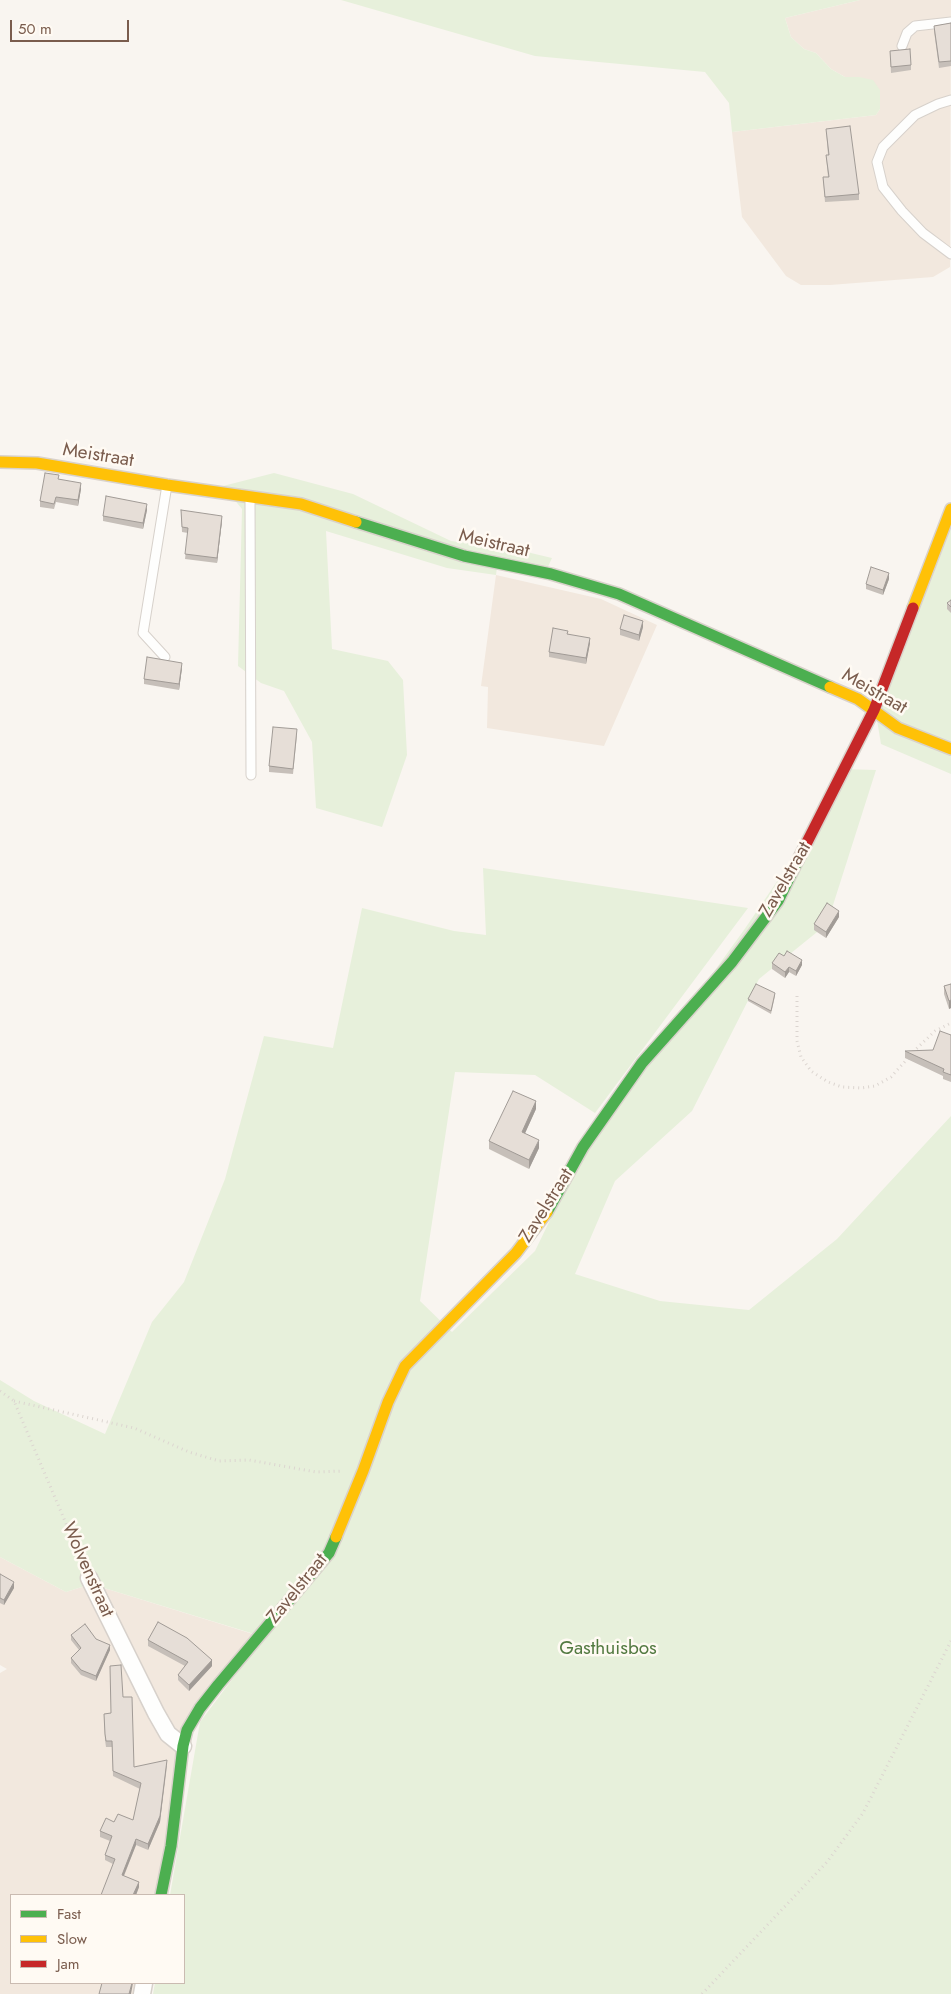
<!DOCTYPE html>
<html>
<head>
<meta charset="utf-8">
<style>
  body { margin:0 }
  #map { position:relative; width:951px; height:1994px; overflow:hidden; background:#f9f5f0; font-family:Jost,sans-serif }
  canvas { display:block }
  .legend { position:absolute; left:10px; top:1894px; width:175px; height:90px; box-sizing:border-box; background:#fffaf3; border:1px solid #cabbb1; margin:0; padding:6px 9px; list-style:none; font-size:15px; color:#7a5c4d }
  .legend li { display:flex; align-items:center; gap:10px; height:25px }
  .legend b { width:25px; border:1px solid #cabbb1 }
  .scale { position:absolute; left:10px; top:20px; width:119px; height:22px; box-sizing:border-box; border:2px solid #7a5c4d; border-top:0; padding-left:6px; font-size:15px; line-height:18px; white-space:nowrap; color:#7a5c4d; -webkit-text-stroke:4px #fffaf3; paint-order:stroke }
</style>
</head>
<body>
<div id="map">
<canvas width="951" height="1994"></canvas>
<ul class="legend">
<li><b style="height:6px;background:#4caf50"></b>Fast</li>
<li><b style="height:6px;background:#ffc107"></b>Slow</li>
<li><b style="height:6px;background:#c62828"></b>Jam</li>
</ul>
<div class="scale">50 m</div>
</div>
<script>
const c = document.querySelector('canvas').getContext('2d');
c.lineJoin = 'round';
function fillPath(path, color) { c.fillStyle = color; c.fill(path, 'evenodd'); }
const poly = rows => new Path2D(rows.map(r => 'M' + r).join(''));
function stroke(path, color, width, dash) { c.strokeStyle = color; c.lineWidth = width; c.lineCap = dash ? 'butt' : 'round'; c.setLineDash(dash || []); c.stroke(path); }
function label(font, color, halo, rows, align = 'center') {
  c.font = font + ' Jost,sans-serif'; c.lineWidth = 5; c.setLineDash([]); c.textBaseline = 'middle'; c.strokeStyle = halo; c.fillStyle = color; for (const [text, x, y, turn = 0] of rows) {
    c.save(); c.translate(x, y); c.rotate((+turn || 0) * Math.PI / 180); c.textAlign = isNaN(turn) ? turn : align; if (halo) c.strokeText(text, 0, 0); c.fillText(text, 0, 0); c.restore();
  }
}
const residential = poly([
  [860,0,951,0,950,267,933,277,830,285,801,285,786,276,742,217,732,132,876,115,880,109,859,77,845,77,831,69,816,53,804,49,791,37,785,18],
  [496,575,601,599,657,625,604,746,487,728,488,687,481,686],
  [0,1557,66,1592,91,1584,253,1634,190,1717,155,1895,11,1895,11,1983,139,1983,135,1994,0,1994,0,1673,7,1669,0,1665]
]);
const green = poly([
  [341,0,860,0,785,18,791,37,804,49,816,53,831,69,845,77,859,77,873,80,880,90,880,109,876,115,732,132,729,103,705,72,535,56],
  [274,473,353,494,451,541,514,549,552,558,546,571,498,559,496,575,447,568,326,531,332,649,388,661,403,680,407,755,382,827,316,808,312,742,284,691,261,683,238,666,242,509,223,486],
  [951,528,951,774,881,744,877,720],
  [841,769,876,770,827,924,759,979,692,1111,615,1181,575,1274,660,1301,749,1310,837,1239,951,1116,951,1994,153,1994,155,1983,184,1983,184,1895,170,1895,200,1722,264,1637,91,1584,66,1592,0,1557,0,1380,34,1401,105,1434,152,1322,184,1282,225,1179,264,1036,333,1048,362,908,454,931,486,935,483,868,748,908,595,1113,535,1075,455,1072,420,1301,452,1332,535,1251,582,1154,744,930,831,802]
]);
const path = poly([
  [797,996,797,1041,801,1057,811,1071,828,1082,842,1087,861,1088,875,1086,891,1077,909,1057],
  [913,1052,935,1031,951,1023],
  [0,1391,14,1401,84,1566],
  [14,1401,134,1428,189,1452,219,1461,249,1460,316,1472,343,1471],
  [702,1994,827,1862,863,1813,951,1641]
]);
const lane = poly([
  [902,46,907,33,915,26,951,22],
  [951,100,938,104,915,115,883,147,877,162,883,187,902,211,923,233,951,254],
  [250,498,251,775],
  [165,657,143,633,167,485]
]);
const street = poly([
  [89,1578,156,1713,168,1734,183,1746],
  [142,1994,144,1983]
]);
const fast = poly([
  [356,522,464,556,551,574,619,594,830,687],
  [547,1212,583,1147,642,1063,732,962,778,901,798,860],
  [161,1895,171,1846,183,1746,187,1730,200,1708,218,1685,329,1553,336,1537]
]);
const slow = poly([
  [0,462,37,463,167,485,301,504,356,522],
  [913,608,951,509],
  [830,687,858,699,898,728,951,749],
  [336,1537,363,1471,388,1402,405,1366,516,1253,547,1212]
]);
const jam = poly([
  [798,860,874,710,913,608]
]);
const wall = poly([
  [951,23,951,66,939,68,934,31,934,26],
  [890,51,911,65,911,70,891,73],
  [826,129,859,194,859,200,825,202,823,177,828,177,826,155,828,155],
  [59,479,81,489,78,506,56,502,54,509,40,507,40,501],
  [147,510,143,529,103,521,103,516],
  [181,510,222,521,217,563,185,559,188,533,182,532],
  [889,579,883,595,866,589,866,584],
  [951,600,951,613,947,609,947,603],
  [643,627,639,641,620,635,620,629],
  [568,634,590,643,586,664,549,657,549,652],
  [182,668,179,690,144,684,144,679],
  [297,735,293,774,269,772,269,766],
  [839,917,826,938,814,930,814,924],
  [784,956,802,965,796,976,789,972,785,978,772,969,772,963],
  [951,984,951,1008,949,1009,944,994,944,986],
  [775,996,771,1014,748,1001,748,999],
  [951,1035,951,1082,943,1079,943,1076,905,1058,905,1051,933,1050],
  [536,1109,525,1133,539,1148,529,1169,489,1149,489,1141],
  [0,1574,14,1588,4,1605,0,1603],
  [71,1635,96,1639,110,1650,96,1681,81,1675,71,1663,71,1658,79,1650,71,1640],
  [148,1640,212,1666,189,1691,178,1680,178,1675,185,1666,148,1646],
  [123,1697,134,1767,167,1766,160,1822,148,1850,136,1845,124,1876,139,1887,136,1895,113,1864,105,1860,105,1855,110,1841,100,1837,100,1831,114,1822,133,1820,140,1789,113,1776,112,1747,106,1747,105,1740,104,1714,111,1713]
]);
const shadedWall = poly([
  [81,483,81,489,78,506,78,500],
  [147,504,147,510,143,529,143,523],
  [222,516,222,521,217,563,217,558],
  [889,573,889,579,883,595,883,590],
  [643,621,643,627,639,641,639,635],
  [590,638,590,643,586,664,586,658],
  [182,663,182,668,179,690,179,684],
  [839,911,839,917,826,938,826,932],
  [802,960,802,965,796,976,796,971],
  [789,967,789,972,785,978,785,972],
  [951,1000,951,1008,949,1009,949,1001],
  [536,1101,536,1109,522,1140,522,1132],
  [539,1140,539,1148,529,1169,529,1160],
  [14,1582,14,1588,4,1605,4,1600],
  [110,1645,110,1650,96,1681,96,1676],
  [212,1660,212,1666,189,1691,189,1685],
  [167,1760,160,1822,148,1850,148,1844],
  [136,1839,136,1845,122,1880,122,1875],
  [139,1882,139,1887,136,1895,133,1895],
  [132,1983,133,1983,131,1994,129,1994]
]);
const building = poly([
  [951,23,951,61,939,62,934,26,951,23],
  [910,49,911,65,891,67,890,51,910,49],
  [850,126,859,194,825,197,823,177,829,177,826,155,829,155,826,129,850,126],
  [45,473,59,475,58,479,81,483,78,500,56,497,54,504,40,501,45,473],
  [106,496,147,504,143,523,103,516,106,496],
  [181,510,222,516,217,558,185,554,188,528,182,527,181,510],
  [871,567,889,573,883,590,866,584,871,567],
  [951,600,951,607,947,603,951,600],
  [624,615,643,621,639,635,620,629,624,615],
  [553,628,568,631,567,634,590,638,586,658,549,652,553,628],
  [147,657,182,663,179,684,144,679,147,657],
  [273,727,297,729,293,769,269,766,273,727],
  [827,903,839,911,826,932,814,924,827,903],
  [787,951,802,960,796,971,789,967,785,972,772,963,779,953,784,956,787,951],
  [756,984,775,993,771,1011,748,999,756,984],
  [951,984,951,1000,949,1001,944,986,951,984],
  [940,1031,951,1035,951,1075,943,1072,944,1069,905,1051,933,1050,940,1031],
  [513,1091,536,1101,522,1132,539,1140,529,1160,489,1141,513,1091],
  [0,1574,14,1582,4,1600,0,1598,0,1574],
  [158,1622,187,1638,212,1660,189,1685,178,1675,188,1662,148,1640,158,1622],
  [85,1624,96,1639,110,1645,96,1676,81,1670,71,1658,81,1648,71,1635,85,1624],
  [121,1665,123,1697,132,1697,134,1767,167,1760,160,1816,148,1844,136,1839,122,1875,139,1882,133,1895,101,1895,115,1859,105,1855,112,1836,100,1831,106,1818,114,1822,118,1814,133,1820,141,1783,113,1771,112,1741,106,1741,105,1734,104,1714,111,1713,110,1666,121,1665],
  [102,1983,132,1983,129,1994,99,1994,102,1983]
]);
const streetNames = [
  ["Meistraat",98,456,9],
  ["Meistraat",494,544,13],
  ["Meistraat",874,692,30],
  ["Zavelstraat",786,880,-60],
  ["Zavelstraat",547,1206,-58],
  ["Wolvenstraat",87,1570,66],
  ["Zavelstraat",298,1589,-51]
];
const parkNames = [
  ["Gasthuisbos",608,1649]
];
fillPath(residential, '#f2e8de');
fillPath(green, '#e7f0db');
stroke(lane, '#d7d1cb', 11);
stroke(street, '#d7d1cb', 19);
stroke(fast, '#d9d2cb', 14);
stroke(slow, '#d9d2cb', 14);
stroke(jam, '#d9d2cb', 14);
stroke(path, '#dcd5d0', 3, [1, 4]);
stroke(lane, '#fefefd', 9);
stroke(street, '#fefefd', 16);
stroke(fast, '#4caf50', 11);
stroke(slow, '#ffc107', 11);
stroke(jam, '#c62828', 11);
fillPath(wall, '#c6bfb9');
fillPath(shadedWall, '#a19b96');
fillPath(building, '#e6ded7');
stroke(building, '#a19b96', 1);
label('19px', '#7a5c4d', '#fffaf3', streetNames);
label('19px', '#537a41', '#fffaf3', parkNames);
</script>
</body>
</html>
